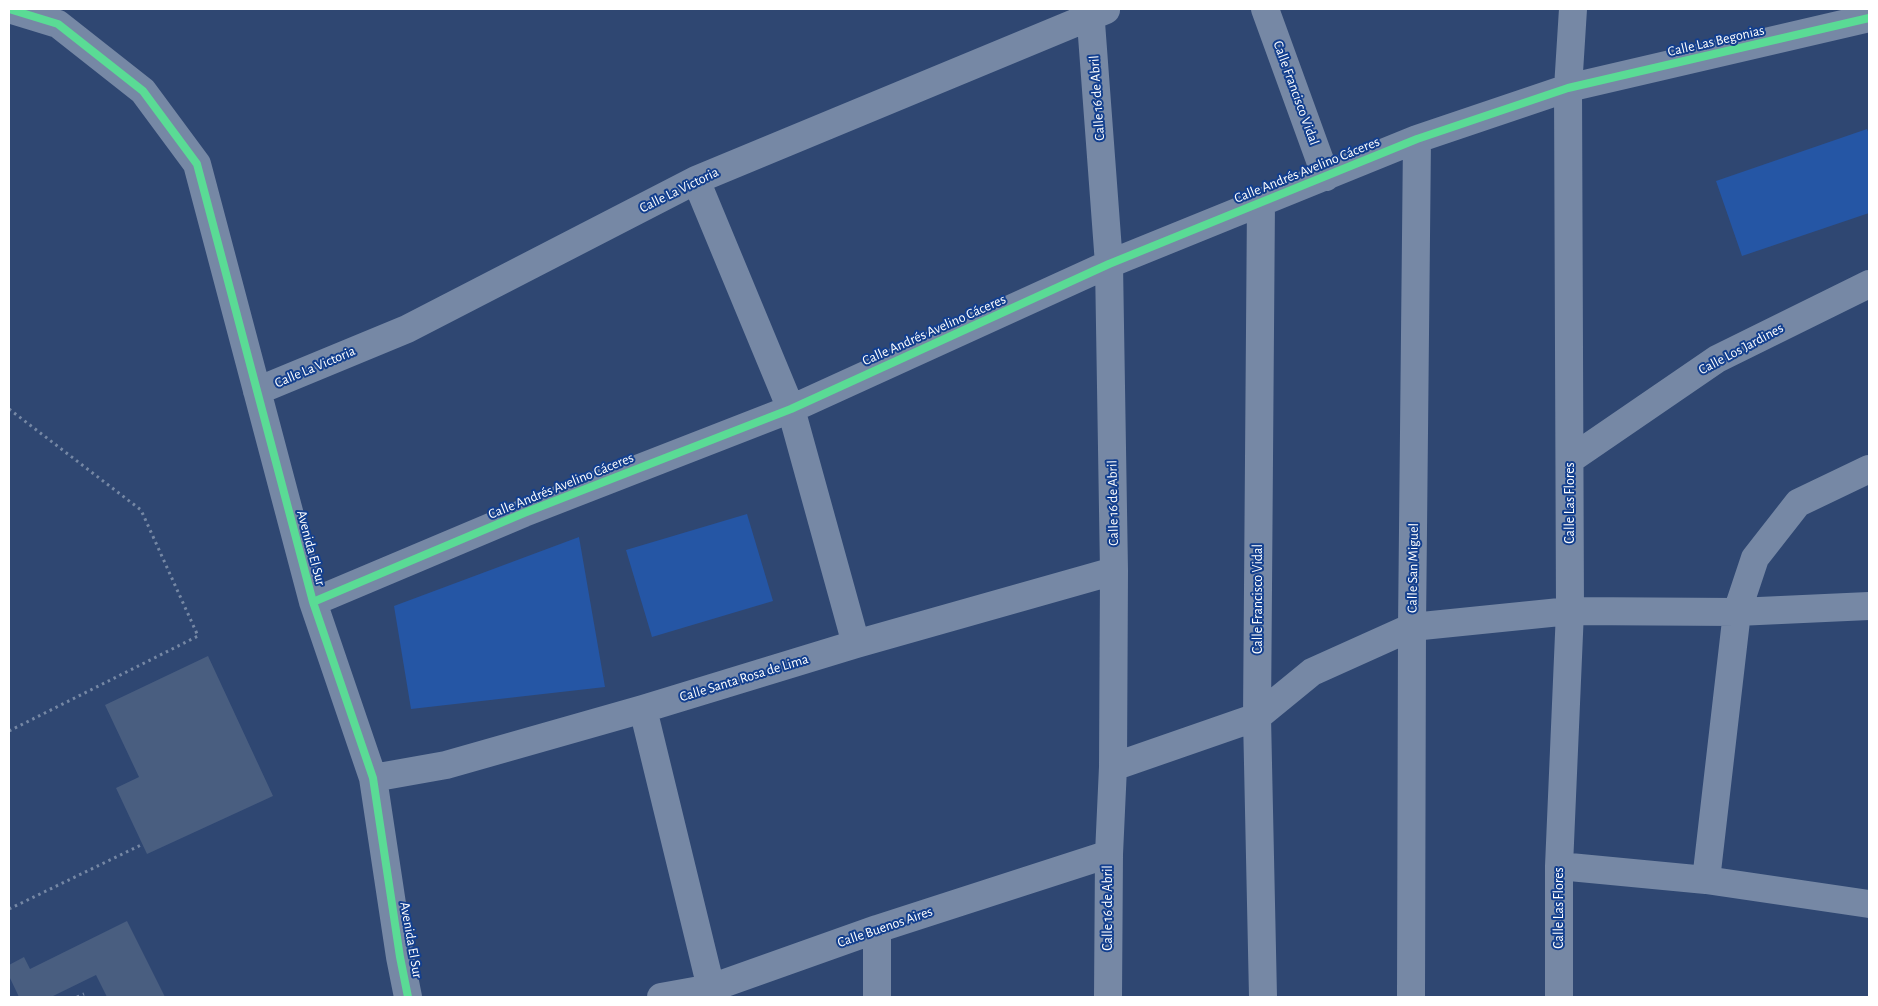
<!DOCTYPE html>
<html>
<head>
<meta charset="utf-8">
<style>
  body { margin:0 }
  #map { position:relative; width:1878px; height:1006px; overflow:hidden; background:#2f4772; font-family:"Alegreya Sans",sans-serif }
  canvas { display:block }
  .frame { position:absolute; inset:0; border:10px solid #fff; pointer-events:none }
</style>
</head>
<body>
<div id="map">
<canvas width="1878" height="1006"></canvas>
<div class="frame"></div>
</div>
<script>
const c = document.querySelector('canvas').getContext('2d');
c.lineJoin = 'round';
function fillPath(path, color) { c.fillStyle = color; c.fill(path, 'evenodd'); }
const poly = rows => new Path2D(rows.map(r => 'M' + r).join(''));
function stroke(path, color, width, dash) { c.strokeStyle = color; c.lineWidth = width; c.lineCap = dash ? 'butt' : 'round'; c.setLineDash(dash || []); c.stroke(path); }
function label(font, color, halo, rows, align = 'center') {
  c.font = font + ' "Alegreya Sans",sans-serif'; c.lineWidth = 4; c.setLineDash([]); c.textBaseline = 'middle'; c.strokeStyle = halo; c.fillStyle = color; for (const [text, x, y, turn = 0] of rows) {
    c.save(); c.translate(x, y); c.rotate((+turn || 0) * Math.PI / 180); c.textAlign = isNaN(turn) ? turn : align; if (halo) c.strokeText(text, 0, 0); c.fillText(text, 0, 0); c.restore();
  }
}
const green = poly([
  [1867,129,1869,134,1869,213,1742,256,1716,181],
  [747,514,773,601,652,637,626,550],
  [579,537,605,687,411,709,394,606]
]);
const building = poly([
  [208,656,273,796,147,854,116,788,139,777,105,705],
  [127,921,165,997,107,997,96,975,51,997,19,997,9,976,9,965,24,957,30,969]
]);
const path = poly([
  [9,409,141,510,198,636,9,731],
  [9,909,143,844],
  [77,997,84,994]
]);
const minor = poly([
  [9,9,58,24,143,91,197,164,313,602,373,778,400,957,408,997],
  [1090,9,1109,264,1114,571,1113,767,1109,854,1108,997],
  [1265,9,1326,177],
  [696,180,791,409,856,644],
  [1261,201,1257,717,1263,997],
  [257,391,407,329,696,180,1106,10],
  [1571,459,1717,359,1869,284],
  [313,602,524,513,791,409,1109,264,1417,139,1568,88,1869,18],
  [643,709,711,988,710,997],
  [1113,767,1257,717,1312,672,1412,627,1570,611,1737,612,1869,606],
  [373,778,446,765,643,709,856,644,1114,571],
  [1559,866,1706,880,1869,904],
  [1706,880,1737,612,1755,558,1798,503,1869,469],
  [661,997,711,988,877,929,1109,854],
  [877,997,877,929],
  [1411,997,1412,627,1417,139],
  [1559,997,1559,866,1570,611,1568,88,1573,9]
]);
const cycleway = poly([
  [9,9,58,24,143,91,197,164,313,602,373,778,400,957,408,997],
  [313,602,524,513,791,409,1109,264,1417,139,1568,88,1869,18]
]);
const streetNames = [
  ["Calle Las Begonias",1716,41,-13],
  ["Calle Francisco Vidal",1296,93,70],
  ["Calle 16 de Abril",1097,98,-94],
  ["Calle Andrés Avelino Cáceres",1307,170,-22],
  ["Calle La Victoria",679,190,-26],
  ["Calle Andrés Avelino Cáceres",934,330,-24],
  ["Calle Los Jardines",1741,349,-28],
  ["Calle La Victoria",315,367,-23],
  ["Calle Andrés Avelino Cáceres",561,486,-22],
  ["Calle 16 de Abril",1113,503,-91],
  ["Calle Las Flores",1570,503,-90],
  ["Avenida El Sur",311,548,75],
  ["Calle San Miguel",1413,568,-89],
  ["Calle Francisco Vidal",1258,599,-90],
  ["Calle Santa Rosa de Lima",744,678,-17],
  ["Calle 16 de Abril",1108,908,-90],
  ["Calle Las Flores",1559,908,-90],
  ["Calle Buenos Aires",885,927,-19],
  ["Avenida El Sur",411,940,80]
];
fillPath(green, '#2556a5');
fillPath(building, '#495e80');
stroke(path, '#7688a5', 3, [2.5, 4]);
stroke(minor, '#7688a5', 28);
stroke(cycleway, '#5adb95', 8);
label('14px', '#fff', '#133f8e', streetNames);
</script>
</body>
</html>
